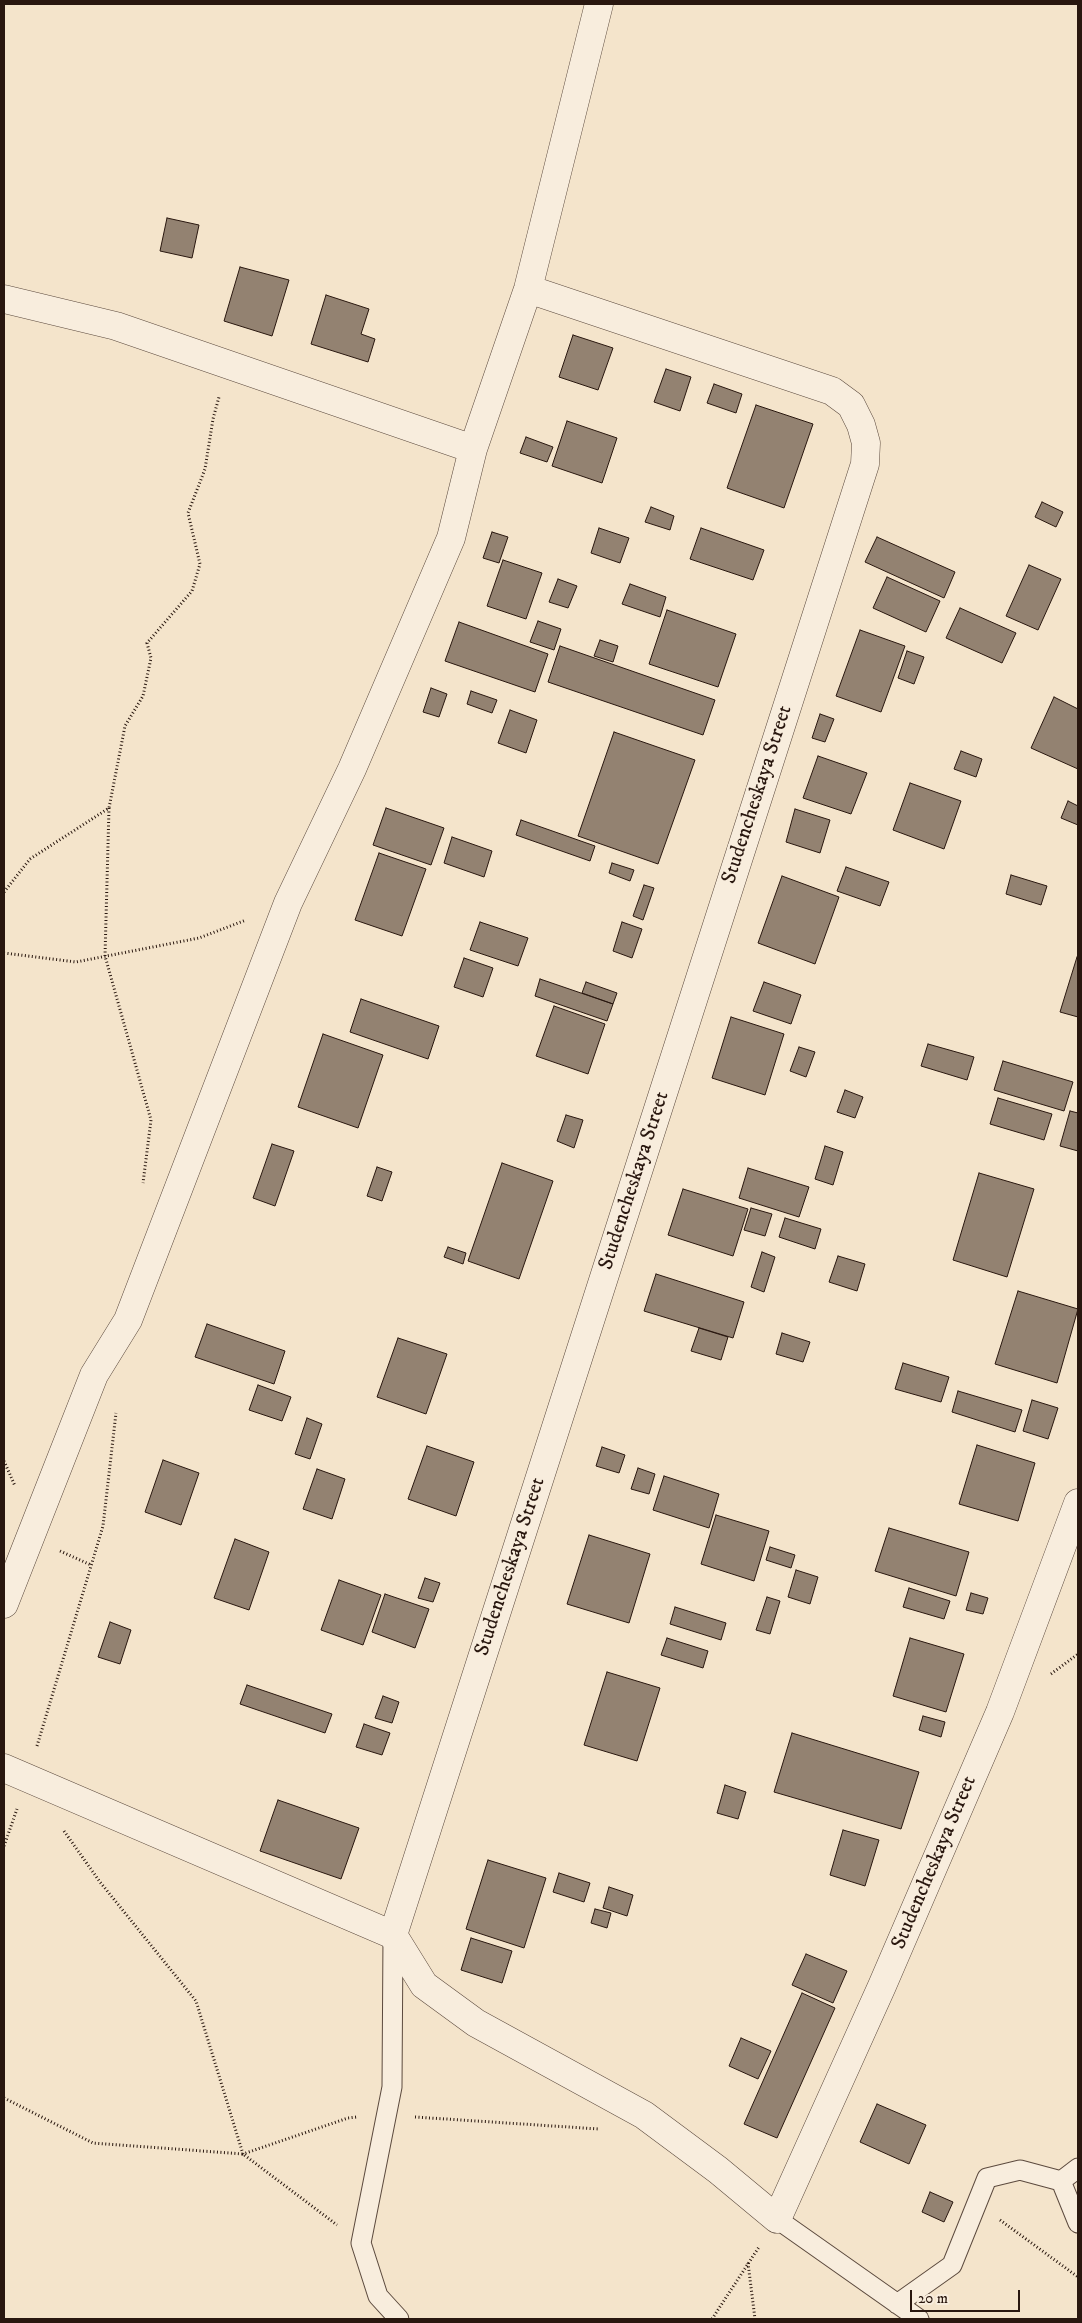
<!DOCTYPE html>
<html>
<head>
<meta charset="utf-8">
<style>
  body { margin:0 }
  #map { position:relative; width:1082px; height:2323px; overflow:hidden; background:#f4e4cb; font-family:"IM FELL DW Pica",serif }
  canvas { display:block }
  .frame { position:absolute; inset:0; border:5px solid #29170f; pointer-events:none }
  .scale { position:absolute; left:910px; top:2290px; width:110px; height:22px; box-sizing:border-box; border:2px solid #29170f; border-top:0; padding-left:6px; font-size:15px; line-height:18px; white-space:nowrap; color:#29170f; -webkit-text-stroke:4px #f8eddd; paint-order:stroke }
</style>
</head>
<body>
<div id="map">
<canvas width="1082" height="2323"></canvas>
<div class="frame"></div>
<div class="scale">20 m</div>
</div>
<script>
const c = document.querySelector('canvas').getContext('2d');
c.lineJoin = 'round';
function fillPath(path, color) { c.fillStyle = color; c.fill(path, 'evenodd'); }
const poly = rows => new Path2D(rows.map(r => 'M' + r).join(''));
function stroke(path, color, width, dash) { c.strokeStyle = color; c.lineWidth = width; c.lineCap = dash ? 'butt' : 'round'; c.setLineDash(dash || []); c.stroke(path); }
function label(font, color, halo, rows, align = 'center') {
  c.font = font + ' "IM FELL DW Pica",serif'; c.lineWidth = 4.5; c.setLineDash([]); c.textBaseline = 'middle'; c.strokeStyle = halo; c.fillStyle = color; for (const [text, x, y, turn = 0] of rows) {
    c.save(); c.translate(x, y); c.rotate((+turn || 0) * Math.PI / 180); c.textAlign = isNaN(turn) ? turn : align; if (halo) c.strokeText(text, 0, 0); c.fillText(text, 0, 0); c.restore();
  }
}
const building = poly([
  [167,218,199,225,192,258,160,251,167,218],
  [240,267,289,280,272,336,224,321,240,267],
  [326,295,369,309,361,334,375,339,368,362,311,344,326,295],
  [573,335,613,348,598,390,559,377,573,335],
  [666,369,691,377,680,411,654,402,666,369],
  [714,384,742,394,736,413,707,403,714,384],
  [756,405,813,424,784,508,727,488,756,405],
  [567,421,617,438,602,483,552,466,567,421],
  [526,437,553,447,547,462,520,453,526,437],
  [1042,502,1063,512,1056,527,1035,517,1042,502],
  [651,507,674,516,670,530,645,522,651,507],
  [599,528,629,538,620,563,591,553,599,528],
  [701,528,764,550,753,580,690,559,701,528],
  [492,532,508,537,499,563,483,558,492,532],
  [877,537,955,572,944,598,865,562,877,537],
  [503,560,542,573,526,619,487,606,503,560],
  [1029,565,1061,579,1038,630,1006,616,1029,565],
  [887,577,940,601,926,632,873,608,887,577],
  [558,579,577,586,568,608,549,602,558,579],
  [630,584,666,597,660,617,622,604,630,584],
  [960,608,1016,633,1002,663,946,638,960,608],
  [667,610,736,634,718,687,649,664,667,610],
  [538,621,561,629,554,650,530,642,538,621],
  [459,622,548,654,535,692,445,661,459,622],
  [860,630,905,646,881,712,836,696,860,630],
  [600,640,618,646,613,662,594,656,600,640],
  [560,646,715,700,703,735,548,682,560,646],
  [907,651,924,657,914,684,898,678,907,651],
  [431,688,447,694,439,717,423,712,431,688],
  [471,691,497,700,492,713,467,704,471,691],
  [1054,697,1078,709,1078,769,1031,748,1054,697],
  [510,710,537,720,526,753,498,743,510,710],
  [820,714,834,719,825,742,812,738,820,714],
  [614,732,695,760,658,864,578,836,614,732],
  [961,751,982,759,976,777,954,769,961,751],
  [818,756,867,773,851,814,803,798,818,756],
  [910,783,961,801,944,849,893,830,910,783],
  [1068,801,1078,806,1078,825,1061,818,1068,801],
  [386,808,444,828,431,865,373,845,386,808],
  [795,809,830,820,820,853,786,842,795,809],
  [521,820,595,846,590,861,516,835,521,820],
  [452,837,492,851,484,877,444,863,452,837],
  [379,853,426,869,402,936,355,920,379,853],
  [612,863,634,870,630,881,609,873,612,863],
  [846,867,889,882,880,906,837,891,846,867],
  [1011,875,1047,886,1041,905,1006,894,1011,875],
  [782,876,839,897,815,964,758,943,782,876],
  [644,885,654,888,643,920,633,916,644,885],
  [480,922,528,938,518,966,470,950,480,922],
  [622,922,642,929,632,958,613,951,622,922],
  [1077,957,1078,957,1078,1017,1060,1012,1077,957],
  [464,958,493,968,483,997,454,987,464,958],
  [540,979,613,1004,607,1021,535,996,540,979],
  [586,982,617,993,613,1004,582,993,586,982],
  [764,982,801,995,791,1024,753,1011,764,982],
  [361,999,439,1026,428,1059,350,1032,361,999],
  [554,1006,605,1024,588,1074,536,1056,554,1006],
  [731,1017,784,1034,765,1095,712,1078,731,1017],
  [323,1034,383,1055,358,1128,298,1107,323,1034],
  [928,1044,974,1057,967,1080,921,1066,928,1044],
  [799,1047,815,1052,806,1077,790,1071,799,1047],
  [1003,1061,1073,1082,1064,1111,994,1090,1003,1061],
  [845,1090,863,1097,855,1118,837,1112,845,1090],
  [998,1098,1052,1114,1044,1140,990,1124,998,1098],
  [1070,1111,1078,1113,1078,1151,1060,1146,1070,1111],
  [566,1115,583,1120,574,1148,557,1141,566,1115],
  [272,1144,294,1151,275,1206,253,1198,272,1144],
  [825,1146,843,1152,833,1185,815,1179,825,1146],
  [502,1163,553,1181,519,1279,468,1261,502,1163],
  [377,1167,392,1172,382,1201,367,1196,377,1167],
  [748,1168,809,1187,799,1217,739,1198,748,1168],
  [979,1173,1034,1189,1007,1277,953,1260,979,1173],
  [683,1189,748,1209,733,1256,668,1235,683,1189],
  [751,1208,772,1214,765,1236,744,1230,751,1208],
  [785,1218,821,1229,815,1249,779,1237,785,1218],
  [448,1247,466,1253,463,1264,444,1257,448,1247],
  [762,1252,775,1257,764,1292,751,1287,762,1252],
  [838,1256,865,1264,857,1291,829,1282,838,1256],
  [656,1274,744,1302,733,1338,644,1311,656,1274],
  [1018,1291,1078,1309,1057,1383,995,1364,1018,1291],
  [207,1324,285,1351,274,1384,195,1357,207,1324],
  [699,1328,728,1337,721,1360,691,1351,699,1328],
  [782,1333,810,1342,803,1362,776,1354,782,1333],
  [398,1338,447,1354,426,1414,377,1397,398,1338],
  [903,1363,949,1377,941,1402,895,1389,903,1363],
  [258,1385,291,1397,282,1421,249,1410,258,1385],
  [958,1391,1022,1410,1015,1432,952,1412,958,1391],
  [1032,1400,1058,1408,1048,1439,1023,1431,1032,1400],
  [307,1418,322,1424,310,1459,295,1454,307,1418],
  [977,1445,1035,1463,1018,1521,959,1504,977,1445],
  [427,1446,474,1462,456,1516,408,1499,427,1446],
  [602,1447,625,1455,619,1473,596,1466,602,1447],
  [163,1460,199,1473,181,1525,145,1512,163,1460],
  [638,1468,655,1474,649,1494,631,1489,638,1468],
  [317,1469,345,1479,332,1519,303,1509,317,1469],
  [664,1476,719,1494,709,1528,653,1510,664,1476],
  [716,1515,769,1531,754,1581,701,1564,716,1515],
  [889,1528,969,1552,956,1596,875,1571,889,1528],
  [589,1535,650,1554,629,1623,567,1604,589,1535],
  [235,1539,269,1552,249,1610,214,1598,235,1539],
  [770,1547,795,1555,791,1568,766,1560,770,1547],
  [796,1570,818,1577,810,1604,788,1597,796,1570],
  [425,1578,440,1583,433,1602,418,1598,425,1578],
  [339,1580,381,1595,363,1645,321,1630,339,1580],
  [909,1588,950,1601,944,1619,903,1607,909,1588],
  [971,1593,988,1598,983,1614,966,1610,971,1593],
  [385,1594,429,1609,415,1648,372,1632,385,1594],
  [767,1597,780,1601,770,1634,756,1630,767,1597],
  [675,1607,726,1623,721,1640,670,1624,675,1607],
  [110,1622,131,1630,120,1664,98,1657,110,1622],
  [667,1638,708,1651,703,1668,661,1655,667,1638],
  [910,1638,964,1654,946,1712,893,1696,910,1638],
  [607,1672,660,1688,637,1761,584,1745,607,1672],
  [247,1685,332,1714,325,1733,240,1704,247,1685],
  [383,1696,399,1702,392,1723,375,1718,383,1696],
  [923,1716,945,1722,941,1737,919,1730,923,1716],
  [364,1724,390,1733,382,1755,356,1747,364,1724],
  [792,1733,919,1772,901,1829,774,1792,792,1733],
  [725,1785,746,1792,738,1819,717,1813,725,1785],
  [278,1800,359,1828,341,1879,260,1851,278,1800],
  [843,1830,879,1840,865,1886,830,1875,843,1830],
  [488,1860,546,1878,524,1948,466,1929,488,1860],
  [559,1873,590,1883,584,1902,553,1892,559,1873],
  [609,1887,633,1895,627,1916,603,1908,609,1887],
  [595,1909,611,1913,607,1928,591,1923,595,1909],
  [471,1938,512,1951,502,1983,461,1970,471,1938],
  [806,1954,847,1971,833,2003,792,1985,806,1954],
  [802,1993,835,2008,777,2138,744,2124,802,1993],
  [741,2038,771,2051,758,2079,729,2066,741,2038],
  [877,2104,926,2125,909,2164,860,2142,877,2104],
  [930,2192,953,2202,944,2222,922,2212,930,2192]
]);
const path = poly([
  [109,808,105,956,151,1120,143,1183],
  [4,892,30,859,109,808,125,726,143,696,151,658,147,643,192,591,200,564,188,513,205,469,213,419,219,397],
  [4,953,76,962,199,938,246,920],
  [4,1461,15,1486],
  [60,1551,91,1565],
  [1051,1674,1078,1654],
  [37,1746,103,1526,116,1413],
  [64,1831,100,1882,196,2001,243,2154,348,2118,357,2117],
  [4,1846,17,1809],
  [4,2098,93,2143,243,2154,337,2225],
  [415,2117,599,2129],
  [1000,2220,1078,2277],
  [748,2263,755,2319],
  [712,2319,759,2247]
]);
const service = poly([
  [393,1936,392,2087,361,2243,378,2296,399,2319],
  [1061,2181,1078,2168],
  [777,2219,919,2319],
  [897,2304,952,2265,987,2178,1020,2170,1061,2181,1078,2223]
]);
const minor = poly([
  [4,299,116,326,473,449],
  [4,1604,94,1375,128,1320,288,903,352,769,451,538,473,449,528,289,599,4],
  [4,1768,393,1935,424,1985,476,2023,644,2115,718,2170,777,2219,882,1986,1000,1712,1078,1503],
  [393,1935,865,464,866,443,861,425,851,405,832,391,528,289]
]);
const streetNames = [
  ["Studencheskaya Street",758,795,-72],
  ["Studencheskaya Street",635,1181,-72],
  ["Studencheskaya Street",511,1567,-72],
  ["Studencheskaya Street",935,1863,-67]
];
fillPath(building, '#938271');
stroke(building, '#29170f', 1);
stroke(service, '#5c4a3e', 21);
stroke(minor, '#5c4a3e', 29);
stroke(path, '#29170f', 3, [1, 2.5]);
stroke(service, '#f8eddd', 19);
stroke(minor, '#f8eddd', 28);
label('21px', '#29170f', '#f8eddd', streetNames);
</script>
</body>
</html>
